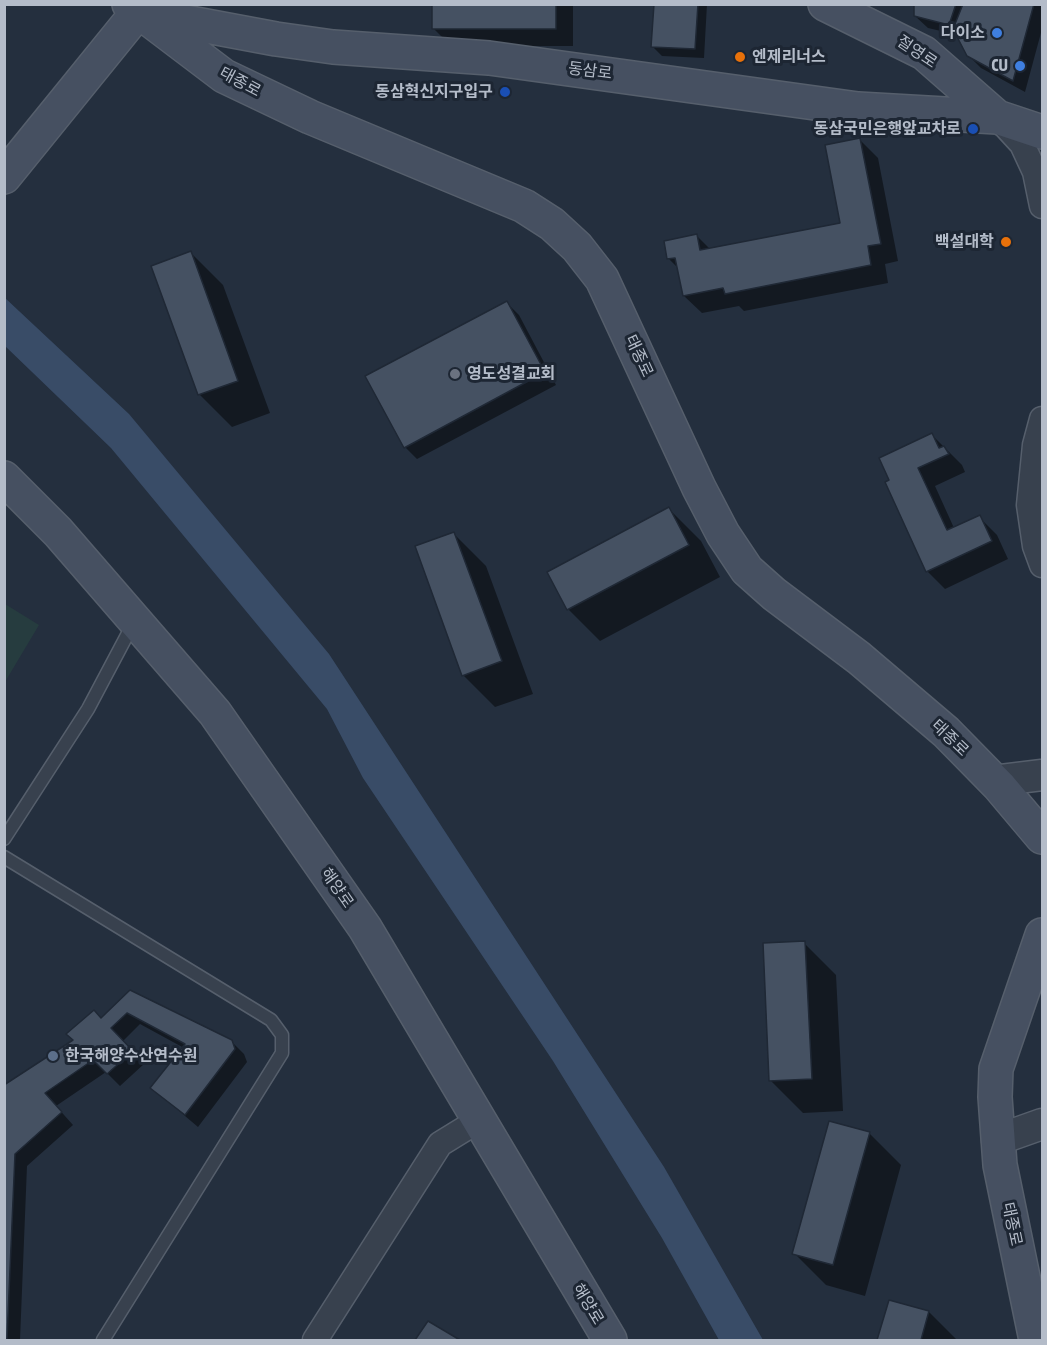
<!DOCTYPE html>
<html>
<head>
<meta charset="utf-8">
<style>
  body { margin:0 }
  #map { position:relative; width:1047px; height:1345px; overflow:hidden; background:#242f3e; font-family:"Asap Condensed",sans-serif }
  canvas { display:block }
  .frame { position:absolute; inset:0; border:6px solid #b4bcc9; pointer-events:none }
</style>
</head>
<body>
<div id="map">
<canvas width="1047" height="1345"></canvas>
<div class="frame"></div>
</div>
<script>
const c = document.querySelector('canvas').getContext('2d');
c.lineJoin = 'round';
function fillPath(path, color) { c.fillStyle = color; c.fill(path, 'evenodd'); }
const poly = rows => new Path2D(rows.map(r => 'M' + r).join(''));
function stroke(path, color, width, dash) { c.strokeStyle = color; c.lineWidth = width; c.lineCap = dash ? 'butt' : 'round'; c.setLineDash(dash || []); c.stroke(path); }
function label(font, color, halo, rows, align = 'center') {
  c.font = font + ' "Asap Condensed","Noto Sans KR",sans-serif'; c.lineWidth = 6; c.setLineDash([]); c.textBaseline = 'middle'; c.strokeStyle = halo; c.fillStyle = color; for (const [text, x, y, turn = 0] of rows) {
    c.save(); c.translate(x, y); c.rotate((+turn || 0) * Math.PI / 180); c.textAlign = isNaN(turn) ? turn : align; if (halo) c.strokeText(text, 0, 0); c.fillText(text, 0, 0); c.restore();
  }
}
const green = poly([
  [5,604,39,625,5,682]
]);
const water = poly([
  [4,297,129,414,329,654,664,1167,763,1340,719,1340,662,1238,553,1061,363,778,327,709,111,448,5,346]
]);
const shadow = poly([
  [434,4,573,4,573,46,451,46,433,28],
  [655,4,707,4,704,58,662,56,653,47],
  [916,4,1042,4,1042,29,1025,92,981,68,968,55,958,35,928,28,915,16],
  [860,140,878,158,898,261,885,264,888,283,744,311,739,306,702,313,684,296,679,269,669,259,697,236,711,250,842,224],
  [191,253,223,285,270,413,232,427,200,395,153,267],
  [507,303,519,315,556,385,417,459,405,447],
  [932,435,962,465,965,472,935,486,954,528,979,517,997,535,1008,559,945,589,927,571,887,483],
  [669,509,701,541,720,577,600,641,568,609],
  [454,534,486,566,533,694,495,707,463,675],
  [804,943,836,975,843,1111,803,1113,771,1081],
  [130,992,231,1041,244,1054,247,1062,198,1127,152,1088,184,1048,140,1024,122,1042,144,1064,120,1086,106,1072,56,1106,73,1125,27,1166,20,1340,4,1340,4,1086,75,1041],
  [869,1133,901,1165,865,1296,826,1285,794,1253],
  [890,1302,929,1312,957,1340,879,1340],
  [428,1323,457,1340,417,1340]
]);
const building = poly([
  [432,4,556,4,556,29,432,29,432,4],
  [654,4,698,4,695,49,651,47,654,4],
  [914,4,956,4,949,25,914,16,914,4],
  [963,4,1034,4,1013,81,967,56,953,29,963,4],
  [860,138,881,244,868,246,871,265,725,294,723,288,683,296,675,258,667,259,664,241,697,234,700,250,840,223,825,145,860,138],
  [191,251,238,381,198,395,151,266,191,251],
  [507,301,545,372,404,448,365,376,507,301],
  [932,433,939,448,944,446,949,454,918,468,947,530,980,515,992,541,926,572,885,482,889,480,879,458,932,433],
  [669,507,689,545,567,610,547,572,669,507],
  [454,532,502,661,462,676,415,546,454,532],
  [805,941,812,1079,769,1081,763,943,805,941],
  [130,990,232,1040,235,1049,185,1115,150,1088,185,1044,127,1013,111,1028,133,1051,107,1074,93,1060,45,1093,62,1112,15,1154,7,1339,4,1340,4,1085,73,1040,66,1034,94,1010,101,1018,130,990],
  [829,1121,870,1132,833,1265,792,1254,829,1121],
  [889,1300,929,1311,921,1340,877,1340,889,1300],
  [428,1321,460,1340,415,1340,428,1321]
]);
const service = poly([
  [4,839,88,709,133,624],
  [4,857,271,1020,282,1035,282,1053,103,1340]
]);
const minor = poly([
  [999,119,1022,144,1035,172,1042,206],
  [1042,419,1035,445,1029,505,1035,546,1042,565],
  [315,1340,440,1144,479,1120]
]);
const tertiary = poly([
  [993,781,1042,775],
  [997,1140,1042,1124]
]);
const secondary = poly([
  [129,4,224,76,310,117,524,206,552,224,577,247,602,279,699,488,723,534,747,570,774,594,859,658,946,732,999,786,1042,837],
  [825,4,924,53,997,117],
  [4,177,137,13,276,39,333,47,489,58,858,109,997,117,1042,132],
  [4,478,58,532,215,713,365,928,610,1340],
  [1036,1340,1000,1165,995,1097,996,1069,1042,935]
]);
const markers = [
  [997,33,6,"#3f7fe0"],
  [740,57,6,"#e8710a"],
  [1020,66,6,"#3f7fe0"],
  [505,92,6,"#1a4fb4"],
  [973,129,6,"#1a4fb4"],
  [1006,242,6,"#e8710a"],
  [455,374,6,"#6b7280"],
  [53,1056,6,"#5c6f8a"]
];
const poiNames = [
  ["다이소",985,33],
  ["엔제리너스",752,57,"left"],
  ["CU",1008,66],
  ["동삼혁신지구입구",493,92],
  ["동삼국민은행앞교차로",961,129],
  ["백설대학",994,242],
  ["영도성결교회",467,374,"left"],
  ["한국해양수산연수원",65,1056,"left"]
];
const streetNames = [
  ["절영로",917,52,34],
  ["동삼로",590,71,7],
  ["태종로",240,82,28],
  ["태종로",639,356,65],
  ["태종로",950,738,44],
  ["해양로",337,888,55],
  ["태종로",1012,1224,78],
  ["해양로",588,1304,59]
];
fillPath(green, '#263c3f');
fillPath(water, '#394c67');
fillPath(shadow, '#0007');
fillPath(building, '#455162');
stroke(building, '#1f2835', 1.5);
stroke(service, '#565f6c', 15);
stroke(minor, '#565f6c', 27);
stroke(tertiary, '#565f6c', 33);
stroke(secondary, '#565f6c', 36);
stroke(service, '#38414e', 12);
stroke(minor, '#38414e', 24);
stroke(tertiary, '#38414e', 30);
stroke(secondary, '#465061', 33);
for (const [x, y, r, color] of markers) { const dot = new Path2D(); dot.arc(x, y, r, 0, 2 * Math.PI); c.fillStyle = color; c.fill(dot); stroke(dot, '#1d2633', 2); }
label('bold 16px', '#b4bcc9', '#1d2633', poiNames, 'right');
label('16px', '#b4bcc9', '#1d2633', streetNames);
</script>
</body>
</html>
